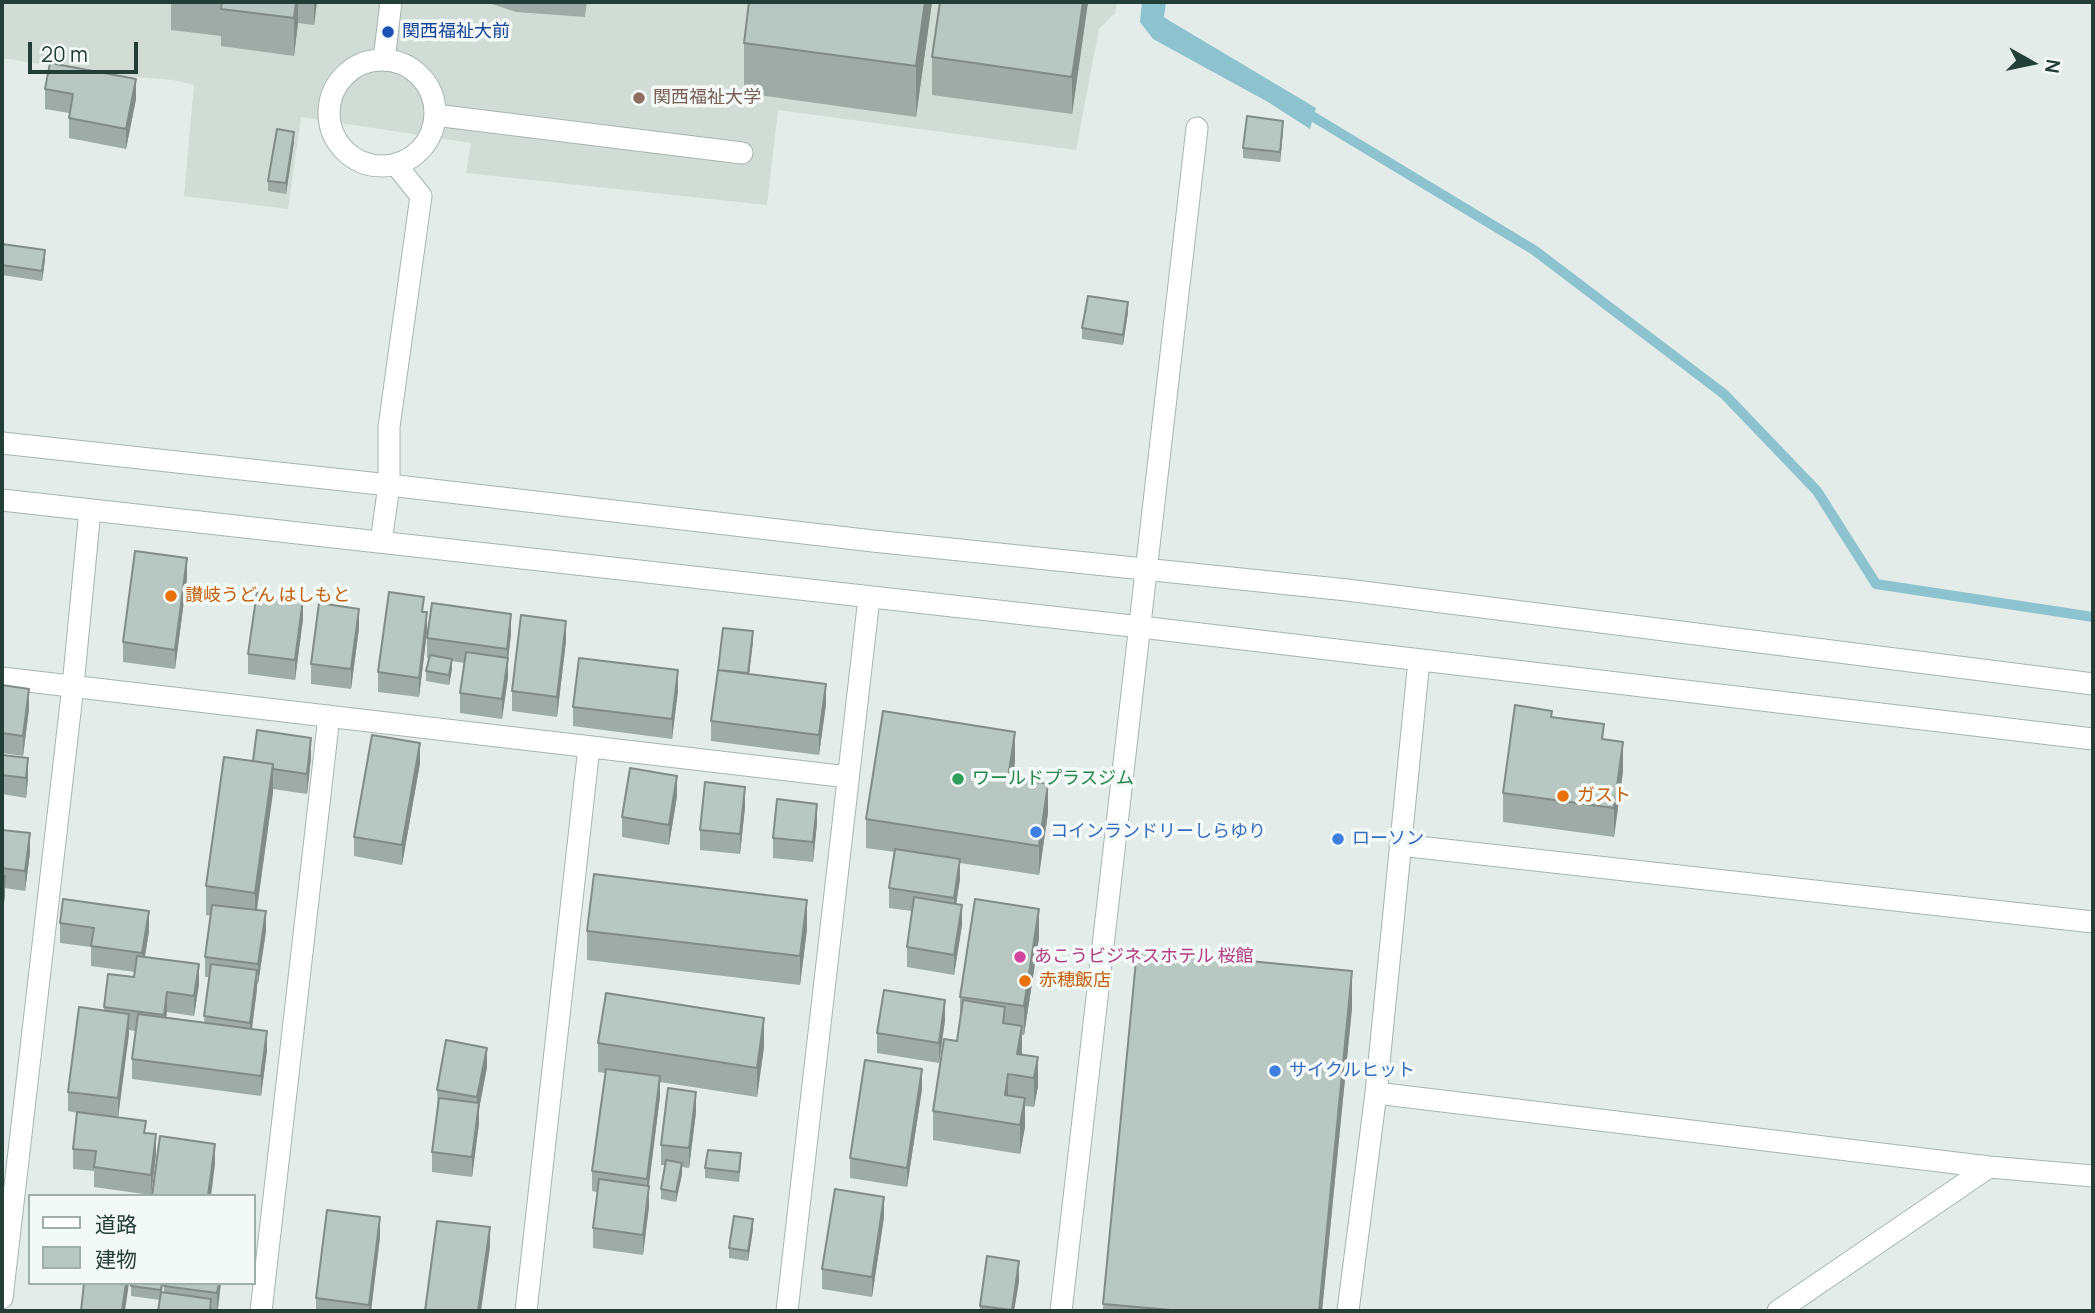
<!DOCTYPE html>
<html>
<head>
<meta charset="utf-8">
<style>
  body { margin:0 }
  #map { position:relative; width:2095px; height:1313px; overflow:hidden; background:#e3ece8; font-family:Manrope,"Noto Sans JP",sans-serif }
  canvas { display:block }
  .frame { position:absolute; inset:0; border:4px solid #233d37; pointer-events:none }
  .legend { position:absolute; left:28px; top:1194px; width:228px; height:91px; box-sizing:border-box; background:#f3f9f6; border:2px solid #a0aeaa; margin:0; padding:9px 12px; list-style:none; font-size:21px; color:#233d37 }
  .legend li { display:flex; align-items:center; gap:14px; height:35px }
  .legend b { width:35px; border:2px solid #a0aeaa }
  .north { position:absolute; left:1997px; top:28px; width:70px; height:70px; -webkit-text-stroke:5px #f3f9f6; paint-order:stroke; rotate:99deg; font-size:19px; font-weight:700; line-height:28px; text-align:center; color:#233d37 }
  .north::after { content:''; display:block; margin:auto; width:24px; height:32px; background:#233d37; clip-path:polygon(50% 0,100% 100%,50% 72%,0 100%) }
  .scale { position:absolute; left:28px; top:42px; width:110px; height:32px; box-sizing:border-box; border:4px solid #233d37; border-top:0; padding-left:9px; font-size:21px; line-height:24px; white-space:nowrap; color:#233d37; -webkit-text-stroke:5px #f3f9f6; paint-order:stroke }
</style>
</head>
<body>
<div id="map">
<canvas width="2095" height="1313"></canvas>
<div class="frame"></div>
<ul class="legend">
<li><b style="height:9px;background:#fff"></b>道路</li>
<li><b style="height:19px;background:#b8c7c1"></b>建物</li>
</ul>
<div class="north">N</div>
<div class="scale">20 m</div>
</div>
<script>
const c = document.querySelector('canvas').getContext('2d');
c.lineJoin = 'round';
function fillPath(path, color) { c.fillStyle = color; c.fill(path, 'evenodd'); }
const poly = rows => new Path2D(rows.map(r => 'M' + r).join(''));
function stroke(path, color, width, dash) { c.strokeStyle = color; c.lineWidth = width; c.lineCap = dash ? 'butt' : 'round'; c.setLineDash(dash || []); c.stroke(path); }
function label(font, color, halo, rows, align = 'center') {
  c.font = font + ' Manrope,"Noto Sans JP",sans-serif'; c.lineWidth = 7; c.setLineDash([]); c.textBaseline = 'middle'; c.strokeStyle = halo; c.fillStyle = color; for (const [text, x, y, turn = 0] of rows) {
    c.save(); c.translate(x, y); c.rotate((+turn || 0) * Math.PI / 180); c.textAlign = isNaN(turn) ? turn : align; if (halo) c.strokeText(text, 0, 0); c.fillText(text, 0, 0); c.restore();
  }
}
const built = poly([
  [2,2,1117,2,1115,13,1099,29,1076,150,778,110,767,205,466,173,471,143,301,117,288,209,184,196,194,85,173,80,109,75,2,58]
]);
const water = poly([
  [1142,2,1166,2,1164,17,1170,21,1316,108,1310,129,1268,102,1153,39,1140,22]
]);
const stream = poly([
  [1302,110,1534,250,1724,394,1817,491,1876,584,2093,617]
]);
const minor = poly([
  [384,60,391,2],
  '329 113a53 53 0 1 1 106 0a53 53 0 1 1-106 0Z',
  [435,115,742,153],
  [2,443,389,485,873,541,1347,590,2093,684],
  [2,500,1141,627,2093,739],
  [381,542,389,485,389,427,421,196,396,165],
  [2,678,848,777],
  [1400,845,2093,922],
  [1376,1093,1989,1167,2093,1176],
  [2,1298,73,686,90,510],
  [261,1311,329,716],
  [526,1311,589,747],
  [787,1311,869,598],
  [1061,1311,1197,128],
  [1348,1311,1376,1093,1419,660],
  [1778,1311,1989,1167]
]);
const wall = poly([
  [171,2,317,2,314,25,298,23,294,56,221,46,221,36,171,30],
  [486,2,587,2,585,17,516,12],
  [749,2,932,2,916,117,744,93,744,43],
  [940,2,1088,2,1072,114,932,95,932,57],
  [45,89,136,99,126,149,69,138,69,113,45,109],
  [1283,131,1280,162,1243,158,1243,148],
  [294,142,286,194,268,191,268,181],
  [2,244,45,260,42,281,2,275],
  [1128,312,1123,345,1082,339,1082,328],
  [187,578,175,669,123,662,123,642],
  [424,612,427,632,419,697,378,692,378,672],
  [303,619,295,680,248,674,248,654],
  [359,628,351,689,311,684,311,664],
  [511,634,508,658,508,677,502,719,460,713,460,693,464,663,452,661,452,669,449,685,426,681,426,671,429,658,427,658,427,638],
  [566,641,557,717,512,711,512,691],
  [753,641,749,675,826,704,819,755,711,741,711,721],
  [2,685,29,709,23,756,2,753],
  [678,690,672,739,573,726,573,707],
  [1552,717,1623,771,1614,837,1503,822,1503,793],
  [2,755,28,778,26,798,2,794],
  [311,758,307,794,273,789,257,910,266,931,258,984,257,984,252,1029,267,1050,261,1096,132,1079,132,1059,136,1031,129,1030,118,1117,146,1133,156,1154,151,1195,94,1187,94,1171,73,1169,73,1149,77,1113,68,1111,68,1092,104,1011,104,1007,134,977,135,972,91,966,91,947,60,943,60,923,149,931,145,957,199,984,194,1016,167,1012,166,1017,204,1022,209,977,205,977,205,957,211,916,206,915,206,886,253,761],
  [1015,761,1013,779,1048,813,1039,875,960,863,960,879,956,904,962,925,954,975,907,967,907,947,912,911,889,908,889,888,895,852,866,848,866,819],
  [420,763,402,865,354,856,354,837],
  [677,796,669,845,622,837,622,817],
  [745,807,740,854,700,850,700,830],
  [817,823,813,862,773,858,773,838],
  [2,830,30,853,25,891,5,888,2,919],
  [807,929,800,985,587,960,587,931],
  [1039,938,1024,1035,1022,1035,1022,1055,1038,1057,1038,1086,1034,1107,1025,1106,1025,1127,1020,1154,933,1140,933,1111,957,1041,960,1020,960,997],
  [1352,1008,1322,1311,1103,1311,1103,1304],
  [945,1020,939,1063,877,1053,877,1033],
  [598,1043,764,1047,757,1097,660,1082,660,1096,649,1186,649,1206,643,1255,593,1248,593,1228,597,1192,592,1191,592,1171,605,1073,598,1072],
  [487,1067,479,1109,479,1123,472,1177,432,1172,432,1152,438,1110,437,1090],
  [922,1089,907,1187,850,1178,850,1158],
  [696,1112,689,1168,682,1167,682,1174,676,1202,661,1199,661,1189,665,1165,661,1165,661,1145],
  [741,1164,739,1182,705,1178,705,1168],
  [884,1217,872,1297,822,1289,822,1269],
  [753,1229,748,1261,729,1258,729,1248],
  [380,1237,371,1311,316,1311,316,1298],
  [1019,1281,1014,1311,980,1311,980,1306],
  [131,1283,163,1283,162,1292,164,1293,164,1283,221,1283,218,1311,158,1311,160,1300,131,1296]
]);
const shadedWall = poly([
  [296,2,298,2,298,23,294,56,294,18],
  [314,2,317,2,314,25],
  [925,2,932,2,916,117,916,66],
  [1083,2,1088,2,1072,114,1072,77],
  [136,79,136,99,126,149,126,129],
  [1283,121,1283,131,1280,162,1280,152],
  [294,132,294,142,286,194,286,183],
  [45,250,45,260,42,281,42,271],
  [1128,302,1128,312,1123,345,1123,335],
  [187,558,187,578,175,669,175,650],
  [303,599,303,619,295,680,295,660],
  [359,609,359,628,351,689,351,669],
  [427,612,427,632,419,697,419,678],
  [511,614,511,634,507,669,507,649],
  [566,621,566,641,557,717,557,697],
  [753,631,753,641,748,683,748,673],
  [508,658,508,677,502,719,502,699],
  [452,659,452,669,449,685,449,675],
  [678,670,678,690,672,739,672,719],
  [826,684,826,704,819,755,819,735],
  [29,689,29,709,23,756,23,736],
  [1015,732,1015,761,1008,807,1008,778],
  [311,738,311,758,307,794,307,774],
  [1623,742,1623,771,1614,837,1614,808],
  [420,743,420,763,402,865,402,845],
  [28,758,28,778,26,798,26,778],
  [273,764,273,793,255,922,255,893],
  [677,776,677,796,669,845,669,825],
  [1048,784,1048,813,1039,875,1039,846],
  [745,787,745,807,740,854,740,834],
  [817,804,817,823,813,862,813,842],
  [30,833,30,853,25,891,25,871],
  [960,859,960,879,954,918,954,898],
  [5,876,5,896,2,919,2,899],
  [807,900,807,929,800,985,800,956],
  [962,905,962,925,954,975,954,955],
  [1039,909,1039,938,1024,1035,1024,1006],
  [149,911,149,931,142,973,142,953],
  [266,911,266,931,258,984,258,964],
  [199,964,199,984,194,1016,194,996],
  [257,970,257,990,250,1043,250,1023],
  [1352,971,1352,1008,1322,1311,1319,1311],
  [167,992,167,1012,164,1035,164,1015],
  [945,1000,945,1020,939,1063,939,1043],
  [129,1014,129,1034,118,1118,118,1098],
  [764,1018,764,1047,757,1097,757,1068],
  [1022,1026,1022,1055,1017,1054],
  [267,1031,267,1050,261,1096,261,1076],
  [487,1048,487,1067,479,1109,479,1123,472,1177,472,1157,477,1116,477,1097],
  [1038,1057,1038,1086,1034,1107,1034,1078],
  [922,1069,922,1089,907,1187,907,1168],
  [1008,1074,1008,1103,1005,1124,1005,1095],
  [660,1076,660,1096,647,1198,647,1179],
  [696,1092,696,1112,689,1168,689,1148],
  [1025,1098,1025,1127,1020,1154,1020,1125],
  [156,1134,156,1154,151,1195,151,1175],
  [215,1144,215,1164,211,1196,208,1196],
  [682,1163,682,1174,676,1202,676,1192],
  [649,1186,649,1206,643,1255,643,1235],
  [884,1197,884,1217,872,1297,872,1277],
  [380,1217,380,1237,371,1311,369,1311],
  [753,1219,753,1229,748,1261,748,1251],
  [490,1227,490,1247,481,1311,478,1311],
  [1019,1261,1019,1281,1014,1311,1012,1311],
  [126,1283,129,1283,125,1311,122,1311],
  [219,1283,221,1283,217,1311,217,1293]
]);
const building = poly([
  [222,2,296,2,294,18,221,9,222,2],
  [749,2,925,2,916,66,744,43,749,2],
  [940,2,1083,2,1072,77,932,57,940,2],
  [50,63,136,79,126,129,69,118,73,94,45,89,50,63],
  [1247,116,1283,121,1280,152,1243,148,1247,116],
  [277,129,294,132,286,183,268,181,277,129],
  [2,244,45,250,42,271,2,265,2,244],
  [1088,296,1128,302,1123,335,1082,328,1088,296],
  [135,551,187,558,175,650,123,642,135,551],
  [257,592,303,599,295,660,248,654,257,592],
  [389,592,424,597,422,612,427,612,419,678,378,672,389,592],
  [319,603,359,609,351,669,311,664,319,603],
  [432,603,511,614,507,649,427,638,432,603],
  [521,615,566,621,557,697,512,691,521,615],
  [723,628,753,631,748,673,718,670,723,628],
  [466,652,508,658,502,699,460,693,466,652],
  [430,655,452,659,449,675,426,671,430,655],
  [579,658,678,670,672,719,573,707,579,658],
  [718,670,826,684,819,735,711,721,718,670],
  [2,685,29,689,23,736,2,733,2,685],
  [1515,705,1552,711,1551,717,1604,724,1602,739,1623,742,1614,808,1503,793,1515,705],
  [883,711,1015,732,1008,778,1048,784,1039,846,866,819,883,711],
  [257,730,311,738,307,774,273,769,273,764,253,761,257,730],
  [372,735,420,743,402,845,354,837,372,735],
  [2,755,28,758,26,778,2,775,2,755],
  [224,757,273,764,255,893,206,886,224,757],
  [630,768,677,776,669,825,622,817,630,768],
  [705,782,745,787,740,834,700,830,705,782],
  [777,799,817,804,813,842,773,838,777,799],
  [2,830,30,833,25,871,2,868,2,830],
  [895,849,960,859,954,898,889,888,895,849],
  [594,874,807,900,800,956,587,931,594,874],
  [2,875,5,876,2,899,2,875],
  [914,897,962,905,954,955,907,947,914,897],
  [63,899,149,911,142,953,91,946,94,928,60,923,63,899],
  [975,899,1039,909,1024,1006,960,997,975,899],
  [212,905,266,911,258,964,205,957,212,905],
  [1137,950,1352,971,1319,1311,1182,1311,1103,1304,1137,950],
  [137,956,199,964,194,996,167,992,164,1015,104,1007,108,974,134,977,137,956],
  [211,964,257,970,250,1023,204,1016,211,964],
  [884,990,945,1000,939,1043,877,1033,884,990],
  [606,993,764,1018,757,1068,598,1043,606,993],
  [963,1000,1005,1007,1003,1023,1022,1026,1017,1054,1038,1057,1034,1078,1008,1074,1005,1095,1025,1098,1020,1125,933,1111,944,1039,957,1041,963,1000],
  [79,1007,129,1014,118,1098,68,1092,79,1007],
  [138,1014,267,1031,261,1076,132,1059,138,1014],
  [446,1040,487,1048,477,1097,437,1090,446,1040],
  [865,1060,922,1069,907,1168,850,1158,865,1060],
  [606,1069,660,1076,647,1179,592,1171,606,1069],
  [668,1088,696,1092,689,1148,661,1145,668,1088],
  [439,1098,479,1103,472,1157,432,1152,439,1098],
  [77,1112,146,1121,144,1133,156,1134,151,1175,94,1167,96,1151,73,1149,77,1112],
  [160,1136,215,1144,208,1196,152,1196,160,1136],
  [708,1150,741,1153,739,1172,705,1168,708,1150],
  [666,1160,682,1163,676,1192,661,1189,666,1160],
  [599,1179,649,1186,643,1235,593,1228,599,1179],
  [835,1189,884,1197,872,1277,822,1269,835,1189],
  [327,1210,380,1217,369,1305,316,1298,327,1210],
  [734,1216,753,1219,748,1251,729,1248,734,1216],
  [437,1221,490,1227,478,1311,425,1311,437,1221],
  [987,1256,1019,1261,1012,1310,980,1306,987,1256],
  [84,1283,126,1283,122,1311,81,1311,84,1283],
  [131,1283,162,1283,161,1290,131,1286,131,1283],
  [164,1283,219,1283,217,1293,164,1286,164,1283],
  [161,1292,211,1299,210,1311,158,1311,161,1292]
]);
const markers = [
  [388,32,7,"#1a4fb4"],
  [639,98,7,"#8d6e63"],
  [171,596,7,"#e8710a"],
  [958,779,7,"#2e9e5b"],
  [1563,796,7,"#e8710a"],
  [1036,832,7,"#3f7fe0"],
  [1338,839,7,"#3f7fe0"],
  [1020,957,7,"#d1479c"],
  [1025,981,7,"#e8710a"],
  [1275,1071,7,"#3f7fe0"]
];
const transitNames = [
  ["関西福祉大前",402,32]
];
const educationNames = [
  ["関西福祉大学",653,98]
];
const foodNames = [
  ["讃岐うどん はしもと",185,596],
  ["ガスト",1577,796],
  ["赤穂飯店",1039,981]
];
const leisureNames = [
  ["ワールドプラスジム",972,779]
];
const shopNames = [
  ["コインランドリーしらゆり",1050,832],
  ["ローソン",1352,839],
  ["サイクルヒット",1289,1071]
];
const hotelNames = [
  ["あこうビジネスホテル 桜館",1034,957]
];
fillPath(built, '#d1dcd7');
fillPath(water, '#8dc2cf');
stroke(stream, '#8dc2cf', 10);
stroke(minor, '#a6b4af', 23);
stroke(minor, '#fff', 21);
fillPath(wall, '#9eaba6');
fillPath(shadedWall, '#818b87');
fillPath(building, '#b8c7c1');
stroke(building, '#818b87', 2);
for (const [x, y, r, color] of markers) { const dot = new Path2D(); dot.arc(x, y, r, 0, 2 * Math.PI); c.fillStyle = color; c.fill(dot); stroke(dot, '#f3f9f6', 2.5); }
label('18px', '#164399', '#f3f9f6', transitNames, 'left');
label('18px', '#785e54', '#f3f9f6', educationNames, 'left');
label('18px', '#c56008', '#f3f9f6', foodNames, 'left');
label('18px', '#27864d', '#f3f9f6', leisureNames, 'left');
label('18px', '#366cbe', '#f3f9f6', shopNames, 'left');
label('18px', '#b23c85', '#f3f9f6', hotelNames, 'left');
</script>
</body>
</html>
